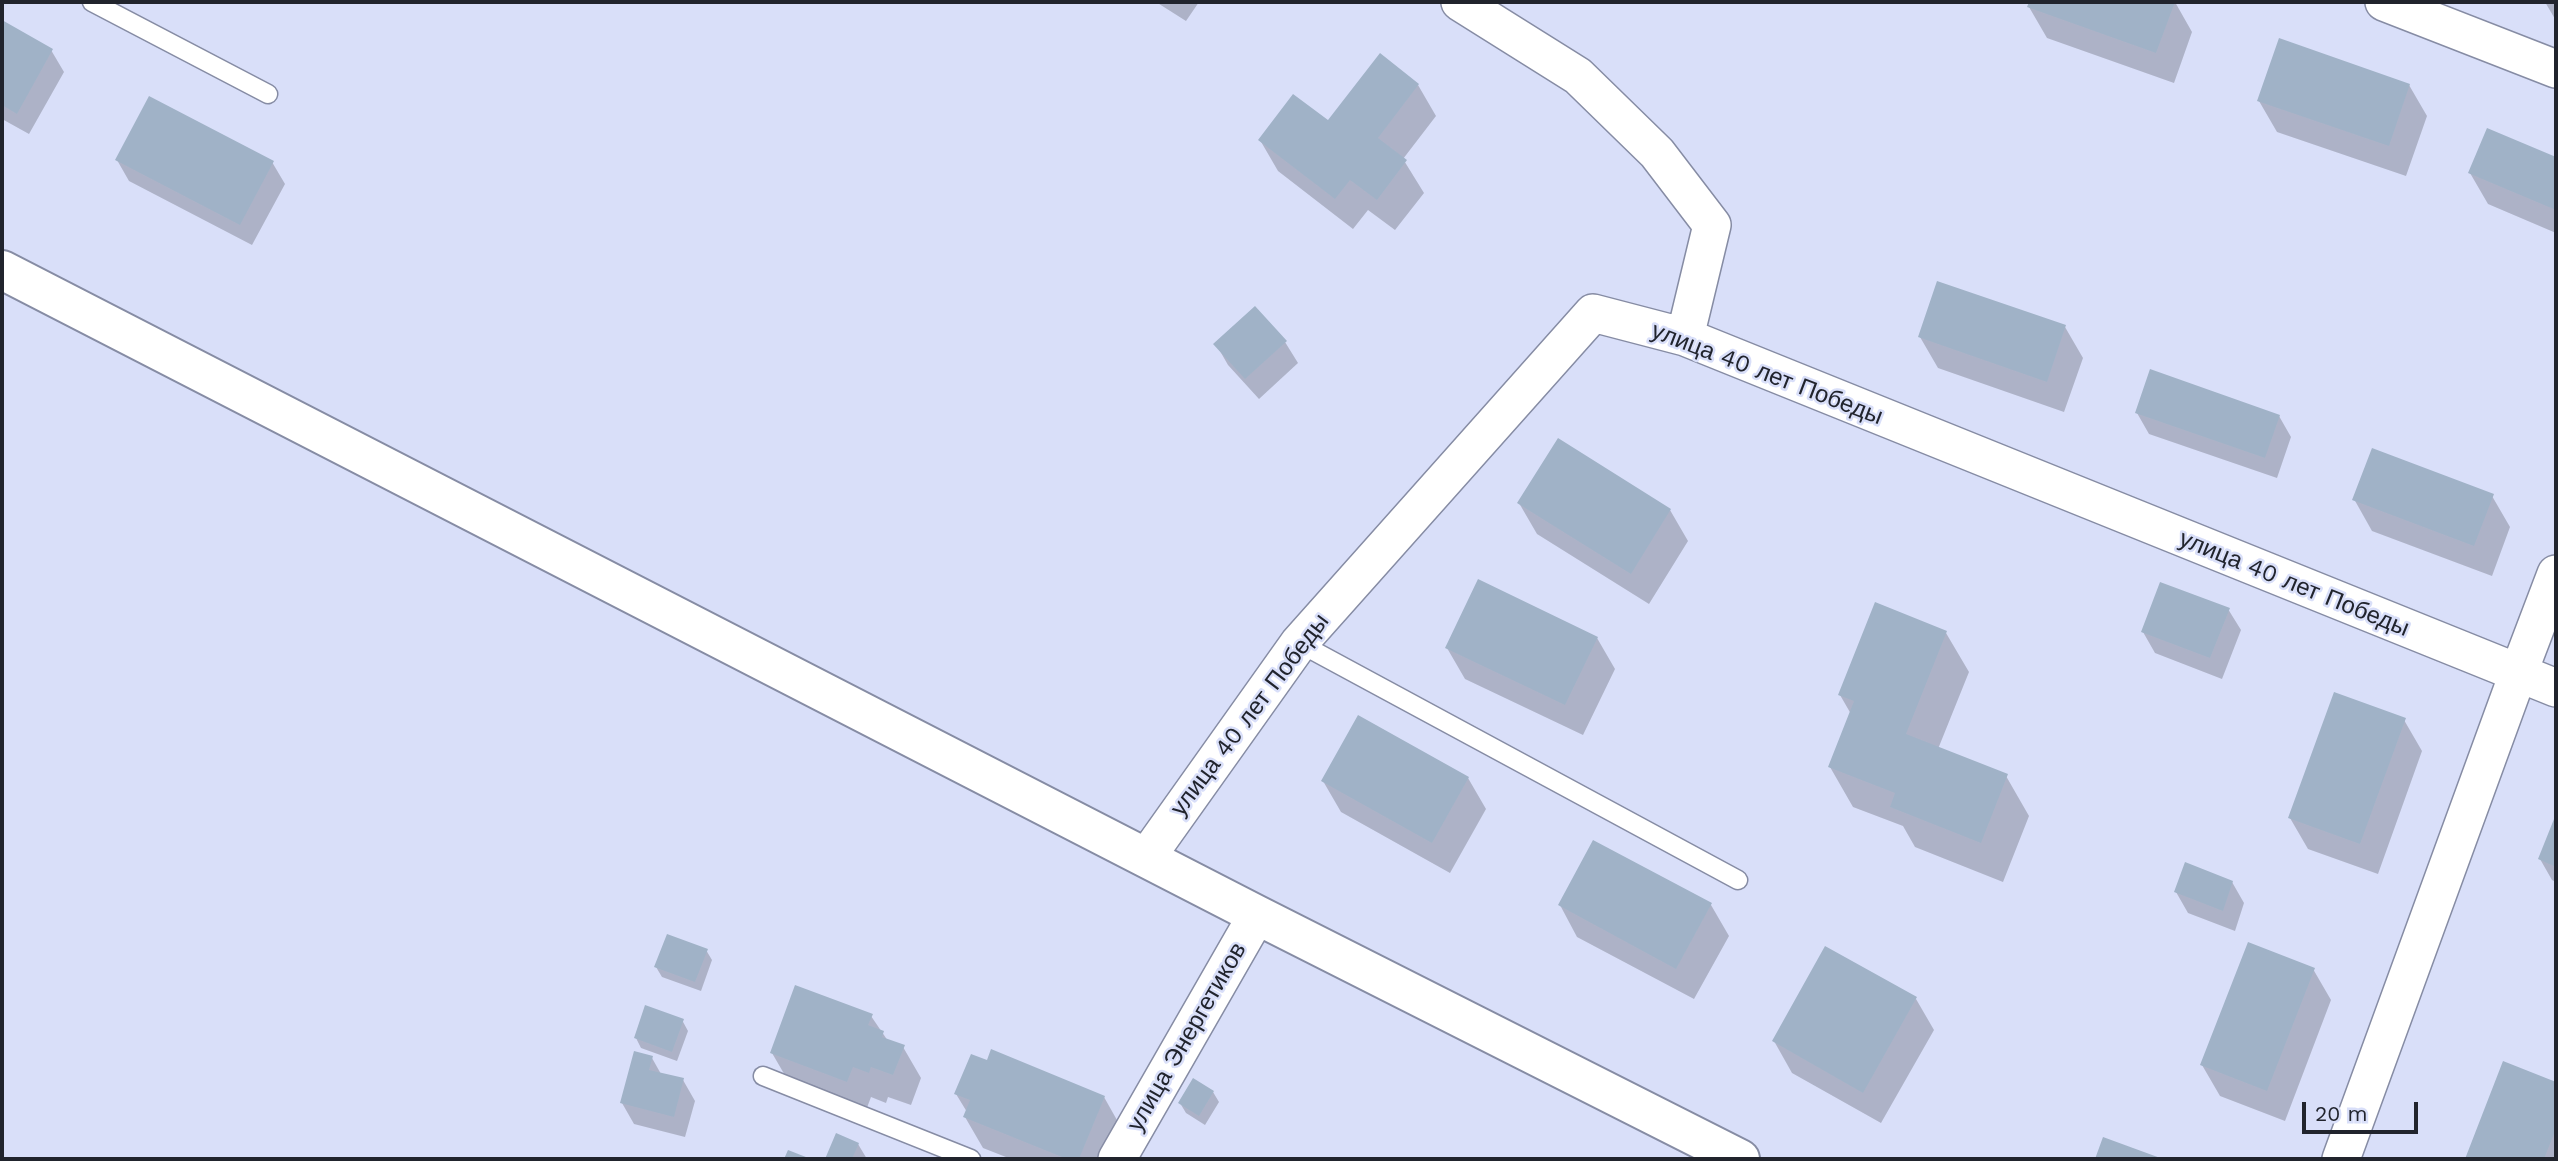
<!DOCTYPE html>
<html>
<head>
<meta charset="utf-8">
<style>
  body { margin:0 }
  #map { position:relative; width:2558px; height:1161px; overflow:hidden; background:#d9dff9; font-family:"Work Sans",sans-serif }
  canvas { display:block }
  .frame { position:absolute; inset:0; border:4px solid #21242d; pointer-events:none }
  .scale { position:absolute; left:2302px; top:1102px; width:116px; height:32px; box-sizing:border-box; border:4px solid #21242d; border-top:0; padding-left:9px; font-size:21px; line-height:24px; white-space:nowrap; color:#21242d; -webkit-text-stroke:5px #d9dff9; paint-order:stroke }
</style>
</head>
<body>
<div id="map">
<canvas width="2558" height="1161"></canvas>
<div class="frame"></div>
<div class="scale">20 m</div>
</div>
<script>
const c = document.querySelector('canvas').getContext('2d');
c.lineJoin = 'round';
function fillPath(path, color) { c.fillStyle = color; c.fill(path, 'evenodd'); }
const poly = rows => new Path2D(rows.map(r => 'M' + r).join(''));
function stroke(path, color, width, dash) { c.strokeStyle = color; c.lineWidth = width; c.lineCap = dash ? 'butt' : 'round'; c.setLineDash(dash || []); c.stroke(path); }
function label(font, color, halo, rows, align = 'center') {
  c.font = font + ' "Work Sans",sans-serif'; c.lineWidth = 5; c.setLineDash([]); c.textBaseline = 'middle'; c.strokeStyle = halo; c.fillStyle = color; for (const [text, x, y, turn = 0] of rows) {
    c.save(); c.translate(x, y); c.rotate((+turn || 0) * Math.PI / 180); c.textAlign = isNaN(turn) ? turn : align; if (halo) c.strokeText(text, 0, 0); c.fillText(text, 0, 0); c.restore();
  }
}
const shadow = poly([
  [1156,2,1199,2,1186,21],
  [2031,2,2175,2,2192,32,2174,83,2047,38,2029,7],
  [2545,2,2556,2,2556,19,2555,19],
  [2,22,51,50,64,72,29,134,2,119],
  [1418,85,1436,116,1403,159,1424,193,1395,230,1368,210,1353,229,1278,171,1260,140,1329,123],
  [2409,85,2427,116,2406,176,2277,132,2259,101],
  [2488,130,2556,159,2556,233,2488,204,2470,173],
  [117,160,272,162,285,184,252,245,129,181],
  [2065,327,2083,358,2064,412,1938,368,1920,337],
  [1285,342,1298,363,1259,399,1228,365,1216,344],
  [2137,413,2279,416,2291,437,2277,478,2149,434],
  [2492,496,2510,527,2492,576,2372,531,2354,499],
  [1519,503,1670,510,1688,541,1649,604,1537,534],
  [2228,609,2241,630,2222,679,2155,653,2143,632],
  [1946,633,1969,672,1938,749,2006,776,2029,816,2003,882,1915,847,1903,826,1853,807,1830,767,1851,714,1840,695],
  [1597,638,1615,669,1583,735,1465,679,1447,648],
  [2404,720,2422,751,2378,874,2308,849,2290,818],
  [1468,778,1486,809,1450,873,1341,812,1323,781],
  [2556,819,2556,882,2552,880,2540,859],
  [2232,882,2244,903,2235,931,2188,913,2176,892],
  [1560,905,1711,905,1729,936,1694,999,1577,937],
  [706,950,712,960,701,991,662,977,656,967],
  [2313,969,2331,1000,2285,1121,2220,1096,2202,1065],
  [1916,999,1934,1030,1881,1123,1792,1073,1774,1041],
  [871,1016,888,1041,903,1047,921,1078,911,1105,888,1097,886,1103,871,1097,865,1113,790,1084,772,1053],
  [682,1020,688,1031,677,1061,641,1048,636,1038],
  [652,1058,661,1074,683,1080,695,1101,685,1137,634,1124,622,1103],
  [2504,1063,2556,1084,2556,1159,2467,1159],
  [1213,1092,1219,1102,1205,1125,1186,1113,1180,1103],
  [956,1094,1104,1097,1122,1129,1109,1159,1011,1159,983,1148,965,1117,967,1112],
  [837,1135,858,1144,867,1159,827,1159]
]);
const building = poly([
  [2029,2,2175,2,2156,53,2027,7],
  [2,20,53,49,17,114,2,105],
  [2279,38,2410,84,2389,146,2257,101],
  [1380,53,1419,84,1378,138,1407,160,1377,200,1350,180,1335,199,1258,140,1293,94,1328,120],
  [149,96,274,161,240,225,115,160],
  [2487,128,2556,157,2556,210,2468,173],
  [1937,281,2066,325,2047,382,1918,337],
  [1255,306,1287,341,1245,379,1213,344],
  [2150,369,2280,415,2265,458,2135,413],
  [1558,438,1671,509,1631,574,1517,503],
  [2372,448,2494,494,2474,546,2352,500],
  [1478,579,1598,637,1565,705,1445,648],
  [2160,582,2230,608,2210,658,2141,632],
  [1875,602,1947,631,1906,734,2008,774,1981,843,1890,807,1895,793,1828,767,1854,701,1838,695],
  [2334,692,2406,718,2360,844,2288,818],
  [1358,715,1469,777,1432,843,1321,781],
  [2556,814,2556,867,2538,859],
  [1593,840,1712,903,1676,969,1558,905],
  [2185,862,2233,881,2223,911,2174,892],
  [667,934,708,949,695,982,654,967],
  [2248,942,2315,968,2267,1091,2200,1065],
  [1825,946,1917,997,1863,1093,1772,1041],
  [795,985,873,1014,868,1025,884,1031,882,1037,905,1045,893,1075,871,1067,869,1073,853,1067,847,1082,770,1053],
  [645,1005,684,1019,672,1052,634,1038],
  [991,1049,1105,1096,1079,1159,1067,1159,963,1117,970,1100,954,1094,971,1054,987,1060],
  [634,1051,653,1056,649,1070,684,1078,674,1117,620,1103],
  [2503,1061,2556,1082,2556,1129,2544,1159,2465,1159],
  [1193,1078,1214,1091,1199,1116,1178,1103],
  [836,1133,859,1143,852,1159,825,1159],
  [2103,1137,2163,1159,2095,1159],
  [788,1150,811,1159,784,1159]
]);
const service = poly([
  [92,2,268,94],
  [1299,643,1738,880],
  [763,1076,971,1159]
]);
const minor = poly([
  [1460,2,1578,76,1657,153,1712,225,1685,337],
  [2384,2,2556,69],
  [1146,858,1299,643,1593,313,1685,337,2556,688],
  [1117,1159,1257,915],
  [2341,1159,2518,674,2556,574]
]);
const primary = poly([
  [2,270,1257,915,1740,1159]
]);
const streetNames = [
  ["улица 40 лет Победы",1767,374,21],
  ["улица 40 лет Победы",2294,584,22],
  ["улица 40 лет Победы",1250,715,-53],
  ["улица Энергетиков",1187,1037,-60]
];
fillPath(shadow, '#0003');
fillPath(building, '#a0b2c7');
stroke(service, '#868ca4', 21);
stroke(minor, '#868ca4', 40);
stroke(primary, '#868ca4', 42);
stroke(service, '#fff', 18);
stroke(minor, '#fff', 37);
stroke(primary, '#fff', 38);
label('24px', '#21242d', '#d9dff9', streetNames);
</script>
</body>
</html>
